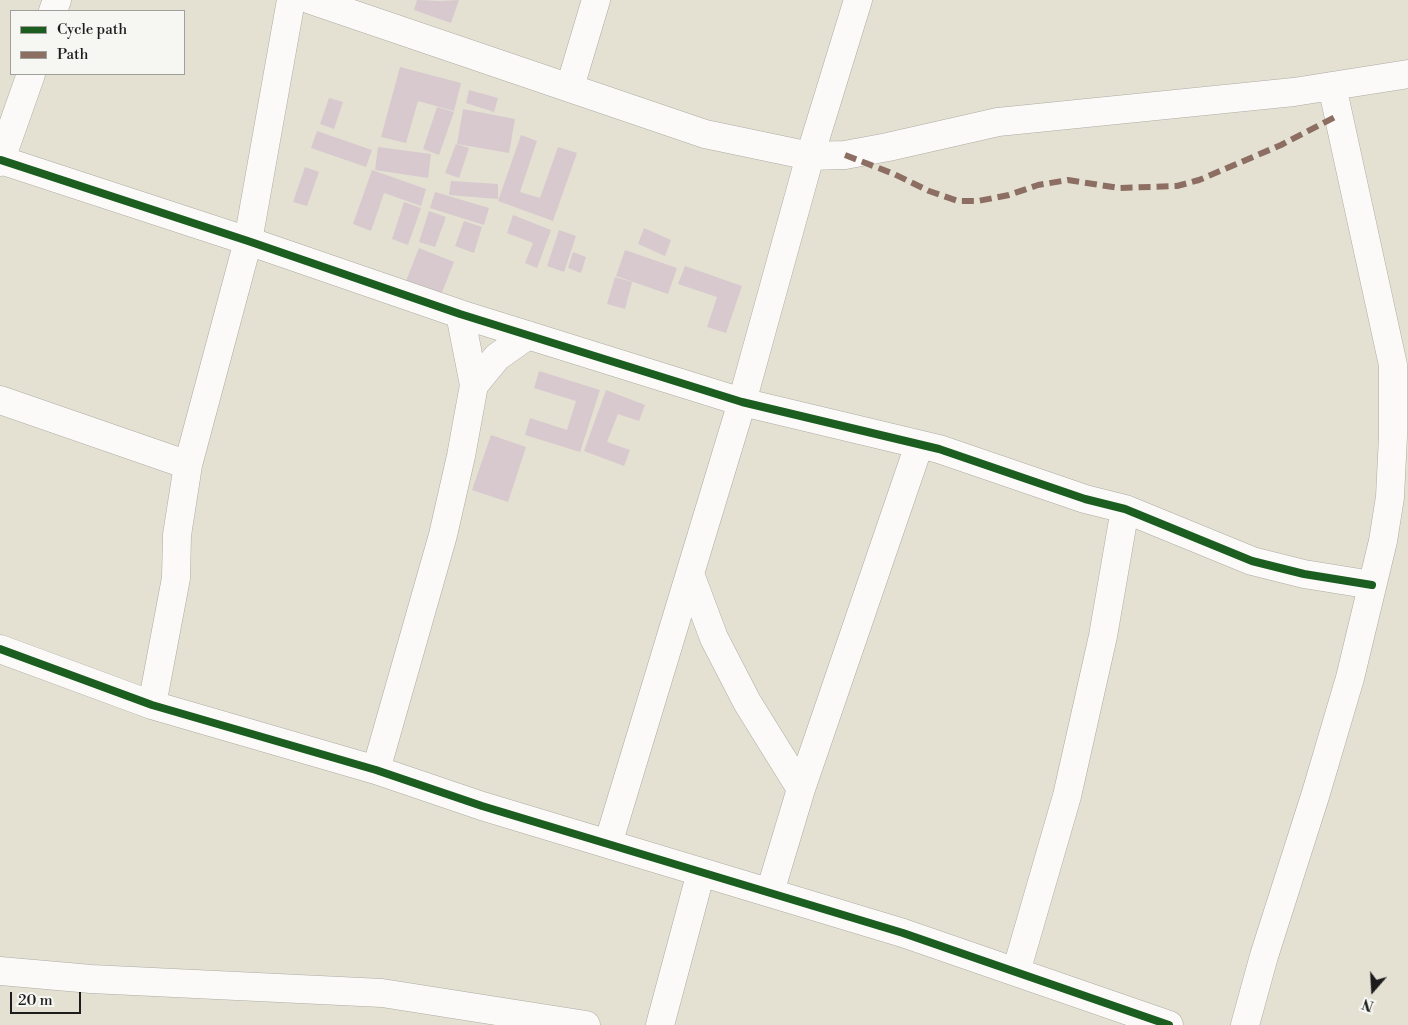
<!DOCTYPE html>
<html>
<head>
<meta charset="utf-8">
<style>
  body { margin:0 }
  #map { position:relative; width:1408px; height:1025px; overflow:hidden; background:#e4e1d3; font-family:"Libre Bodoni",serif }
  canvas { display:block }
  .legend { position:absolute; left:10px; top:10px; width:175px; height:65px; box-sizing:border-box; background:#f6f6f2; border:1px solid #9f9f9c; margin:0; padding:6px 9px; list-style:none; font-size:15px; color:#1c1c1c }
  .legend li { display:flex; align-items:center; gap:10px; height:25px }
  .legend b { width:25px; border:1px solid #9f9f9c }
  .north { position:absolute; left:1348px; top:965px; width:50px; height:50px; -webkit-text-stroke:4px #f6f6f2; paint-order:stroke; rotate:199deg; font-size:14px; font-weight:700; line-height:20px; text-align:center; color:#1c1c1c }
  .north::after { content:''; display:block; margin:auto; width:18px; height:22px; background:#1c1c1c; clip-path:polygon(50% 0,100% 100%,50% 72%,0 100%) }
  .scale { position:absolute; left:10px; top:992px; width:71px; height:22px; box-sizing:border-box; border:2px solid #1c1c1c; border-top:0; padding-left:6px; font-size:15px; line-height:18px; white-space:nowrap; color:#1c1c1c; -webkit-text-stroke:4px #f6f6f2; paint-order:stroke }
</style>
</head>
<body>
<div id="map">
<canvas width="1408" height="1025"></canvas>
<ul class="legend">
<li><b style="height:6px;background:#1b5e20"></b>Cycle path</li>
<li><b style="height:6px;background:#8d6e63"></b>Path</li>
</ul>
<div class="north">N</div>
<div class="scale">20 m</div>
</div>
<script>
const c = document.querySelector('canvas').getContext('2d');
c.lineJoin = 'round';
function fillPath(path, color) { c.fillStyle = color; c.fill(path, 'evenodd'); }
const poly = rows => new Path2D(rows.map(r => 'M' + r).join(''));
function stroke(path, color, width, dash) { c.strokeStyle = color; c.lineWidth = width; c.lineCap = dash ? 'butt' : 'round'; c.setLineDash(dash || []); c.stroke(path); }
const building = poly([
  [417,0,440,1,459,0,451,23,414,10],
  [400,67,461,83,454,111,418,101,406,143,381,137],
  [469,90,498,98,494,112,466,103],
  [329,98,343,102,334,129,320,124],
  [437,107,454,112,439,155,423,149],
  [463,109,515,119,509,153,457,144],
  [317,131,372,150,366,167,311,148],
  [521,135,537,141,520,192,540,198,558,147,577,153,553,221,498,201],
  [456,144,469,148,459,178,445,173],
  [378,147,431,154,428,178,375,170],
  [305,167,319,172,307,206,293,202],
  [372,170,426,189,421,206,384,193,371,231,353,224],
  [451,181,498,184,498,199,449,195],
  [435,192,489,208,484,225,430,208],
  [404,202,421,208,408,245,392,239],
  [429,211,446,217,435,247,419,242],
  [513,215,551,230,537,268,525,263,533,243,507,233],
  [464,221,482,227,474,253,455,246],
  [644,228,671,240,665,256,638,244],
  [559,230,576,236,564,272,547,266],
  [419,248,454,262,441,295,406,281],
  [625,250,677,268,668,294,616,276],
  [573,252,586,257,581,273,568,268],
  [685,266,742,286,726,333,707,327,717,297,678,284],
  [615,277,632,282,625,309,607,304],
  [539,371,600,390,580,452,525,435,530,418,567,430,576,401,534,388],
  [606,390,645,405,639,421,618,414,607,442,630,450,624,466,584,451],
  [491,435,526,447,508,502,472,490]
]);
const minor = poly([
  [311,0,705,134,810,156,845,155,888,147,998,122,1294,92,1408,74],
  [53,11,57,0],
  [570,87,596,0],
  [1,160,248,241,460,314,742,402,939,449,1085,499,1125,509,1252,561,1304,574,1372,585],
  [0,162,31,74],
  [474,385,497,357,528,335],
  [0,400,188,465],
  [690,574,714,638,747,702,801,789],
  [0,649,152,705,376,770,482,806,903,933,1169,1025],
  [152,705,176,578,177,535,188,465,248,241,291,0],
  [376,770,443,535,461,456,474,385,460,314],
  [608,844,742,402,810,156,858,0],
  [770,892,801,789,919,445],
  [0,971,91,979,382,993,586,1025],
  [1016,972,1067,796,1103,636,1125,509],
  [660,1025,701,872],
  [1245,1025,1264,956,1316,793,1350,678,1383,541,1390,497,1393,436,1393,365,1332,86]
]);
const quiet = poly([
  [845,155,894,174,929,191,958,201,978,201,1009,195,1038,185,1068,180,1119,188,1177,186,1199,180,1281,145,1339,115]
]);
const cycleway = poly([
  [1,160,248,241,460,314,742,402,939,449,1085,499,1125,509,1252,561,1304,574,1372,585],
  [0,649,152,705,376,770,482,806,903,933,1169,1025]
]);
fillPath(building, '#d7c9ce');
stroke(minor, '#acaba2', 29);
stroke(minor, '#fbfaf8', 28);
stroke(quiet, '#8d6e63', 6, [12, 6]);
stroke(cycleway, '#1b5e20', 8);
</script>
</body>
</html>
